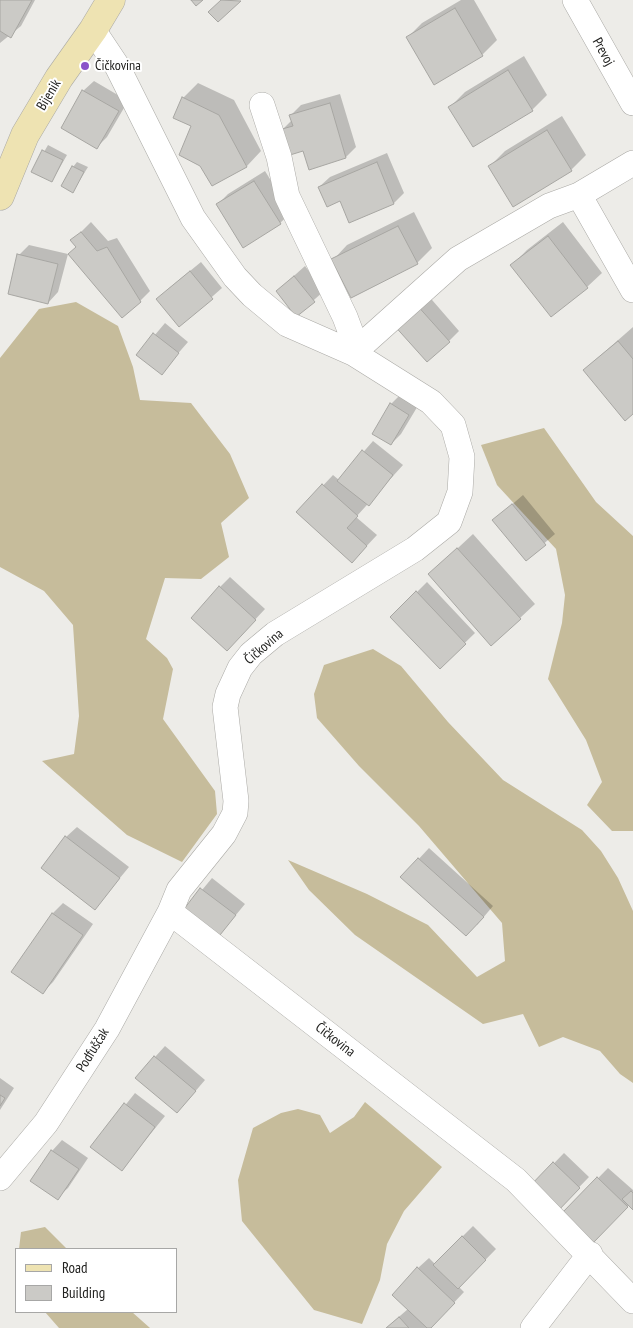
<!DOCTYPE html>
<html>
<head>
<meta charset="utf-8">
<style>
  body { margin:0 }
  #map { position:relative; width:633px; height:1328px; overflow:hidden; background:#edece8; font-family:"PT Sans Narrow",sans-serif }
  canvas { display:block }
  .legend { position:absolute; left:15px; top:1248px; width:162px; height:65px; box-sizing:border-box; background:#fff; border:1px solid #a7a7a6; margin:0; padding:6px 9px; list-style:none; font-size:15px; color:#222220 }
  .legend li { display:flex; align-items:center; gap:10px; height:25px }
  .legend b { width:25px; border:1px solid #a7a7a6 }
</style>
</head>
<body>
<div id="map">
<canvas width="633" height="1328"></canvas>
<ul class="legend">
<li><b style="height:6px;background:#eee3b2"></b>Road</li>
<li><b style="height:14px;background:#cbcac6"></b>Building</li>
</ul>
</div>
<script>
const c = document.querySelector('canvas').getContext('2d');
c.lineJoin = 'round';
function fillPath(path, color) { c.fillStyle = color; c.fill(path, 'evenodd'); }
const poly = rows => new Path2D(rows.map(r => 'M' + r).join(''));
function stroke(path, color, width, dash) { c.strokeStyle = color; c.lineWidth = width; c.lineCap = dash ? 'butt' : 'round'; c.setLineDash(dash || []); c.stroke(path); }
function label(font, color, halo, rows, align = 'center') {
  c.font = font + ' "PT Sans Narrow",sans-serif'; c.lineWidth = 4; c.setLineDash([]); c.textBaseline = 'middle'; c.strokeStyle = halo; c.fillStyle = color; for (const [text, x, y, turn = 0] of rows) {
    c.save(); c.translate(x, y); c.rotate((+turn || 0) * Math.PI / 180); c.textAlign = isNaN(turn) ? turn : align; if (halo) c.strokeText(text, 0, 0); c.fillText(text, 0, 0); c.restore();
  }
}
const forest = poly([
  [76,302,118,326,133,367,140,400,191,403,230,454,249,498,221,523,229,557,201,579,165,578,146,639,167,658,173,669,163,719,215,791,217,814,182,862,127,835,42,761,74,754,79,716,73,625,44,591,0,567,0,358,39,309],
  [544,428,596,502,633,536,633,831,612,831,587,805,602,782,586,740,548,679,562,623,565,595,556,549,497,485,481,445],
  [373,649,401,666,448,722,503,780,582,830,601,851,618,878,633,911,633,1083,620,1074,600,1051,563,1037,539,1047,523,1014,483,1024,355,935,309,890,288,860,367,894,428,925,477,977,505,961,502,923,419,826,359,766,317,718,314,694,324,665],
  [365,1102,442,1167,404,1211,387,1244,380,1280,362,1324,314,1310,242,1221,238,1180,253,1128,281,1113,298,1109,320,1115,330,1133,354,1117],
  [45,1227,67,1249,19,1249,21,1232],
  [45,1312,132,1312,150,1328,59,1328]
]);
const shadow = poly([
  [0,0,35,0,21,26,0,43],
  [461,0,474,0,497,40,482,55,434,83,407,38,422,23],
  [524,56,547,95,532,110,450,107,465,92],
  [94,81,128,101,107,137,97,147,83,91],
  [198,83,234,100,261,151,247,166,193,126,183,98],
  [340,94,356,147,346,157,304,150,283,129,292,120,291,115,301,105],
  [562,116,586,155,571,170,490,166,505,151],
  [48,145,67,155,52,181,33,171],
  [387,153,404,193,394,203,350,221,341,200,319,187,330,177],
  [77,162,88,167,73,191,73,167],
  [265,171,291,213,280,223,218,204,228,194],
  [414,212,432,248,417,263,333,260,347,245],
  [91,222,108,241,117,238,150,291,140,301,72,241],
  [563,222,602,273,587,287,512,265,527,250],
  [29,245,68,254,58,292,48,303,19,255],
  [201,262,222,288,179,326,168,289],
  [305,266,324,291,297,315,277,291],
  [426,293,459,331,449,341,404,313],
  [165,323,188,342,161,373,138,355],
  [633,327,633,413,584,370],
  [401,394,419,404,401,434,391,444,391,404],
  [373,441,403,465,356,517,377,535,362,551,298,512,333,475,339,480],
  [523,495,555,534,526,559,494,520],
  [473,534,535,604,520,618,445,560],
  [230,577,265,609,237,639,220,587],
  [427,582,475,633,440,667,392,617],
  [77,827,129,867,95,908,66,837],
  [429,848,493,906,477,925,402,877],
  [212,878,245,904,216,939,183,913],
  [63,903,93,924,53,982,43,992,13,971,53,913],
  [165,1046,205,1080,187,1101,137,1077],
  [0,1078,14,1088,0,1110],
  [135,1093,165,1116,122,1169,92,1147],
  [62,1140,88,1158,68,1188,57,1198,52,1151],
  [564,1153,589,1177,555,1212,530,1188],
  [608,1168,633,1190,633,1208,629,1205,593,1241,564,1213],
  [473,1226,496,1249,459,1287,464,1292,430,1328,386,1328,408,1309,418,1268,429,1258,435,1264]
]);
const building = poly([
  [0,0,32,0,11,38,0,31,0,0],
  [191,0,203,0,196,6,191,0],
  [221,0,241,1,218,22,208,12,221,0],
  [455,8,483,56,434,85,406,37,455,8],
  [508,70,533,111,473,147,448,107,508,70],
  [82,90,119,111,97,149,61,128,82,90],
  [182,97,219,115,247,167,212,186,200,166,179,155,191,126,173,118,182,97],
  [330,103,346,158,309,170,303,151,290,155,282,129,293,126,289,115,330,103],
  [547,130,572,171,513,207,488,166,547,130],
  [42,150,63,160,52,182,31,172,42,150],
  [377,162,394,204,349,223,340,201,327,207,318,187,377,162],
  [72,166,84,172,73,193,61,186,72,166],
  [254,181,281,224,243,248,216,204,254,181],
  [398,226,418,264,351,298,331,259,398,226],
  [81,232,97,251,107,247,141,302,122,318,68,254,76,247,70,240,81,232],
  [548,236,588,288,551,317,510,265,548,236],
  [17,254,58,264,48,304,8,294,17,254],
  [190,271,213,299,179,327,156,299,190,271],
  [294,276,315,302,296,317,276,291,294,276],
  [415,303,450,342,427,362,392,323,415,303],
  [153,333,179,353,162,375,136,355,153,333],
  [618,341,633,359,633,414,625,421,583,370,618,341],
  [390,403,409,415,391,445,372,434,390,403],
  [362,450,393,475,369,506,337,481,362,450],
  [322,484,358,516,347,528,367,546,352,563,296,512,322,484],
  [512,504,546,545,526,561,492,520,512,504],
  [457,548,521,619,491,646,428,574,457,548],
  [219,586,256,620,227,651,191,618,219,586],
  [416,591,466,644,440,669,390,617,416,591],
  [65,836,120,878,95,910,41,868,65,836],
  [418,858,484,917,466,936,400,877,418,858],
  [200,888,236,915,216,940,181,913,200,888],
  [52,913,83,935,43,994,11,972,52,913],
  [154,1056,196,1091,177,1113,135,1078,154,1056],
  [0,1095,5,1098,0,1106,0,1095],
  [124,1103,155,1127,122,1171,90,1147,124,1103],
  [51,1150,79,1169,58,1200,30,1181,51,1150],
  [553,1162,580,1188,555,1214,528,1188,553,1162],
  [597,1177,628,1207,593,1243,562,1213,597,1177],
  [631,1191,633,1193,633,1210,622,1199,631,1191],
  [462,1236,486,1260,458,1289,433,1265,462,1236],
  [417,1267,455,1303,431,1328,427,1328,392,1295,417,1267],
  [399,1317,409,1328,386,1328,399,1317]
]);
const street = poly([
  [575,0,633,103],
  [93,30,117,66,193,218,235,277,252,295,287,324,353,353,431,402,453,425,462,457,460,492,449,522,415,549,275,634,251,654,240,668,228,694,225,707,236,801,235,813,224,834,179,890,170,912,516,1180,633,1301],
  [262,105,279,157,287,196,345,317,351,333,353,353],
  [579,195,633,290],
  [353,353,458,259,549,206,579,195,633,163],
  [0,1178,46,1123,107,1029,170,912],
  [533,1328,590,1254]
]);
const secondary = poly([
  [0,196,25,135,59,78,93,30,111,0]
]);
const markers = [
  [85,66,5,"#8a52c9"]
];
const streetNames = [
  ["Prevoj",603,52,61],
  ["Bijenik",49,95,-59],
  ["Čičkovina",264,647,-41],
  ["Čičkovina",335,1040,38],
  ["Podfuščak",93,1050,-58]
];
const poiNames = [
  ["Čičkovina",95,66]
];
fillPath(forest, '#c6bc9b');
fillPath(shadow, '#0003');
fillPath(building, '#cbcac6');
stroke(building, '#a7a6a2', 1);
stroke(street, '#aaa9a5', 26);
stroke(secondary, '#aaa9a5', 29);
stroke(street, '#fff', 25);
stroke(secondary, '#eee3b2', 28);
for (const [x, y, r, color] of markers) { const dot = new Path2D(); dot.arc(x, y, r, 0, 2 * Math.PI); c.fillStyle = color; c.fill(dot); stroke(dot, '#fff', 2); }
label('14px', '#222220', '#fff', streetNames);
label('14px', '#222220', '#fff', poiNames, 'left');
</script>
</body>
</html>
